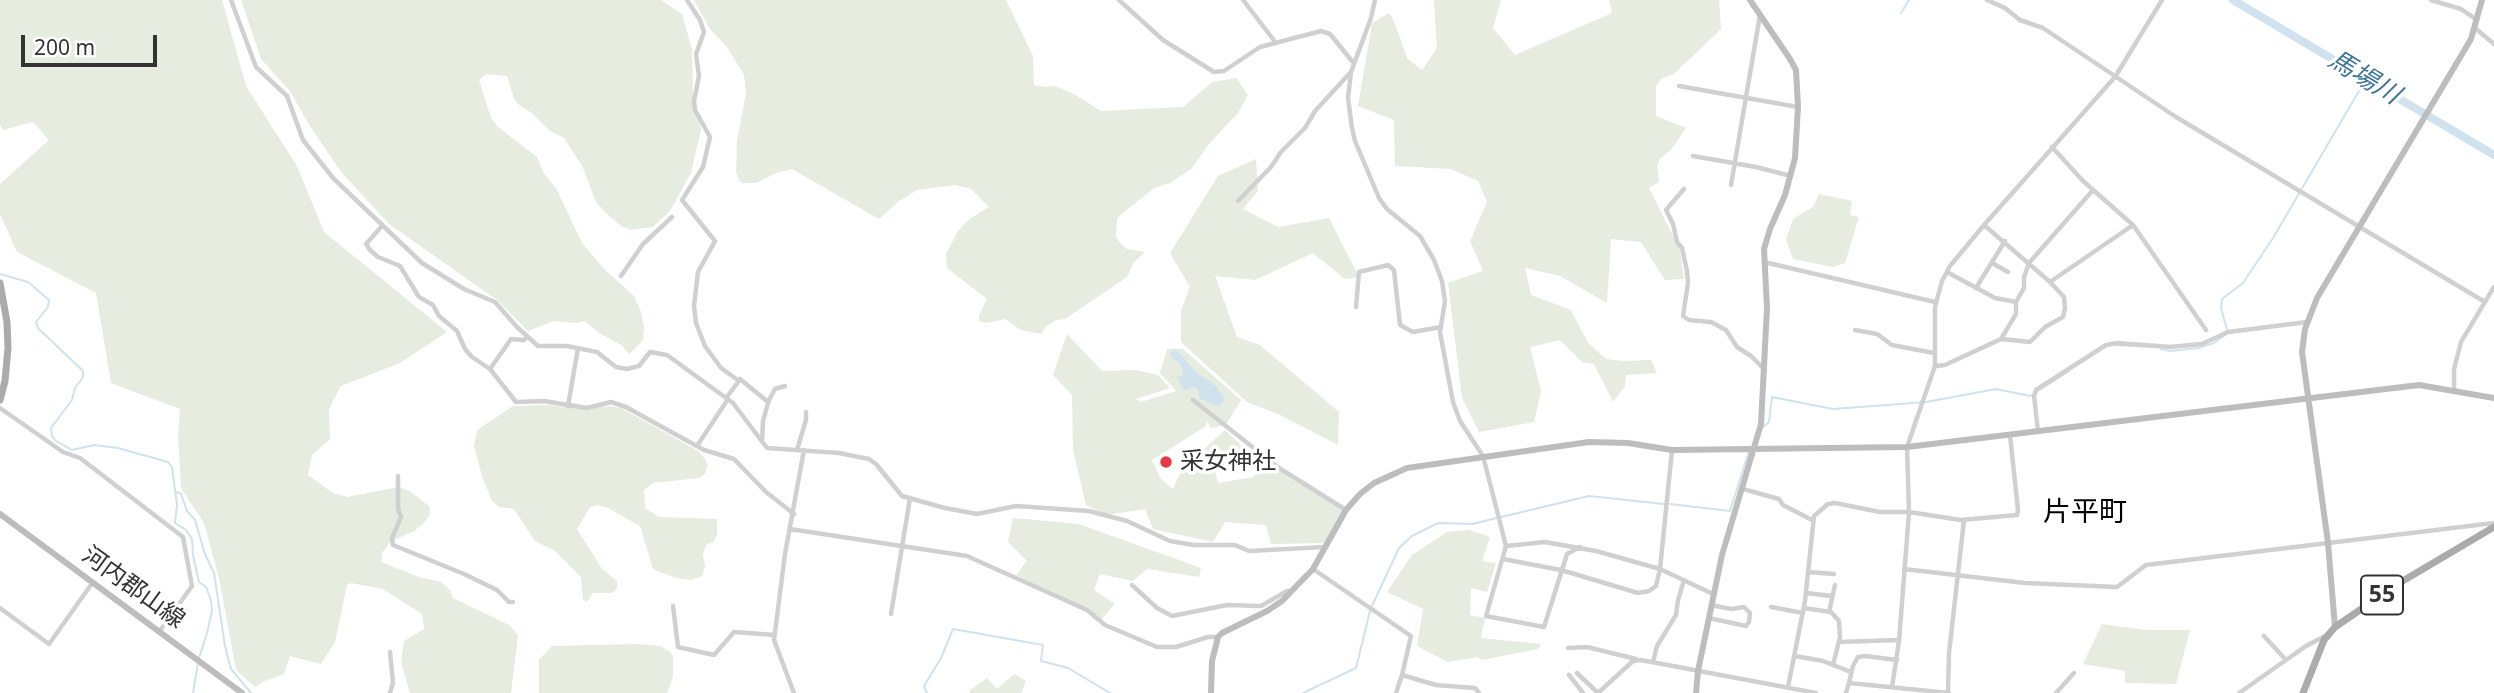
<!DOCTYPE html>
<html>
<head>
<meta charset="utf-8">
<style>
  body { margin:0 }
  #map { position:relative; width:2494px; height:693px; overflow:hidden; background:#fff; font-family:"Noto Sans",sans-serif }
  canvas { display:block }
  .scale { position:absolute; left:21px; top:35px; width:136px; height:32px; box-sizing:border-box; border:4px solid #333; border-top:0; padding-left:9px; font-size:21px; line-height:24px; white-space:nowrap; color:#333; -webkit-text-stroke:5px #fff; paint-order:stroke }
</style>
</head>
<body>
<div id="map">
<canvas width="2494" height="693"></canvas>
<div class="scale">200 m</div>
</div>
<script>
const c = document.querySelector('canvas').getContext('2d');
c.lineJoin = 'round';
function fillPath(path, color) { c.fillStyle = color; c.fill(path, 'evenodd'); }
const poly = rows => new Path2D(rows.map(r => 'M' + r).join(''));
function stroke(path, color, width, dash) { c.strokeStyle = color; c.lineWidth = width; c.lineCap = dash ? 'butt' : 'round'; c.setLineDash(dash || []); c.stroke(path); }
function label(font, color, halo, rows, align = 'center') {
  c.font = font + ' "Noto Sans","Noto Sans JP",sans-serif'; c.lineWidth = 7; c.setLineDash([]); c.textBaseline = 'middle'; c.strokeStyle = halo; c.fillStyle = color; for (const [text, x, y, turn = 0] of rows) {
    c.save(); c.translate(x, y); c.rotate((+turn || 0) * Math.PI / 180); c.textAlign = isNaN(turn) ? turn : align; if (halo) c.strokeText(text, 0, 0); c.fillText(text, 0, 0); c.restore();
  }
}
const green = poly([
  [0,0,222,0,246,86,297,166,324,232,447,332,400,363,341,386,329,409,330,439,312,455,308,475,333,493,347,497,398,487,410,491,430,507,430,514,425,522,414,531,390,542,382,553,381,562,419,577,441,582,450,590,453,598,509,625,518,635,511,693,410,693,401,662,404,641,424,629,422,614,383,589,351,583,347,585,335,642,321,664,290,656,284,674,262,682,255,687,236,670,219,578,204,523,181,488,178,436,180,409,111,383,96,293,17,252,0,214,0,184,49,140,33,122,3,130,0,125],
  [241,0,661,0,682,14,692,49,693,101,700,121,701,130,691,173,670,211,653,227,631,230,621,226,606,213,596,202,582,166,564,138,550,131,532,113,519,105,514,99,507,76,486,74,479,80,491,118,498,127,537,157,543,172,557,190,582,243,606,271,634,296,641,312,644,328,643,339,634,350,629,354,621,345,599,333,585,321,576,323,554,321,528,331,497,300,389,224,342,173,311,128,290,91,261,59],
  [694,0,1006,0,1033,56,1034,85,1045,87,1055,86,1074,94,1101,111,1183,107,1212,82,1236,78,1248,95,1238,113,1209,144,1191,169,1170,183,1154,188,1117,218,1116,237,1121,244,1127,249,1145,252,1134,262,1127,277,1065,319,1056,320,1045,327,1042,334,1021,330,1005,319,986,323,979,321,979,315,987,299,947,268,946,254,958,231,968,220,989,207,971,189,955,185,917,190,899,201,879,219,792,169,776,173,756,183,741,183,736,173,737,141,746,93,744,75,727,47,710,29],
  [1434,0,1501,0,1493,28,1515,55,1612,13,1609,0,1719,0,1721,29,1674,74,1661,79,1656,86,1656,116,1686,128,1671,150,1660,159,1657,166,1659,182,1649,188,1680,250,1684,279,1665,280,1641,242,1611,239,1607,303,1560,276,1525,268,1531,295,1571,310,1588,343,1606,359,1623,361,1651,360,1657,373,1626,375,1625,386,1613,402,1594,364,1582,362,1560,340,1530,347,1541,391,1534,422,1479,432,1462,398,1448,283,1483,271,1470,241,1487,202,1478,181,1451,169,1395,166,1394,120,1358,106,1372,23,1389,13,1394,21,1407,58,1422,70,1437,48],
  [1256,159,1258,191,1243,209,1278,227,1329,218,1359,277,1345,279,1313,253,1255,280,1215,276,1237,337,1260,345,1339,412,1338,445,1278,414,1247,402,1181,342,1181,311,1190,287,1170,253,1218,176],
  [1819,194,1852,201,1850,215,1859,217,1845,263,1833,267,1793,259,1786,240,1793,219,1813,207],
  [1067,334,1102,371,1135,370,1158,375,1170,388,1136,399,1141,402,1176,391,1160,373,1167,349,1183,349,1241,400,1226,425,1211,428,1206,420,1206,426,1152,460,1161,479,1173,489,1182,469,1225,430,1243,447,1231,462,1214,468,1218,483,1253,477,1268,464,1343,510,1328,543,1271,544,1266,525,1225,522,1213,542,1153,529,1145,509,1106,515,1086,505,1073,450,1072,395,1053,375],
  [547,405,588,409,609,406,621,408,698,451,705,459,708,465,705,474,699,478,653,483,644,490,645,508,659,517,717,519,717,535,713,542,706,545,703,554,705,566,702,576,691,580,676,578,653,569,640,526,608,508,597,505,590,507,577,529,602,569,617,581,617,589,612,593,593,593,587,602,583,600,581,577,555,551,535,541,514,509,499,507,492,501,482,476,474,446,477,430,513,406],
  [1013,518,1079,524,1201,568,1199,577,1147,569,1133,581,1100,574,1094,590,1115,604,1101,620,1016,575,1027,561,1008,542],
  [1469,530,1490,537,1482,561,1496,563,1487,592,1471,588,1470,615,1485,618,1481,638,1541,644,1538,649,1482,660,1477,657,1448,662,1417,646,1423,609,1387,592,1412,555,1447,532],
  [2102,624,2146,630,2190,630,2176,684,2125,683,2125,671,2083,664],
  [639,644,660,646,669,651,673,656,673,677,667,693,539,693,539,660,552,646],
  [1014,674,1026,681,1021,693,970,693,970,690,987,678,997,689]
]);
const water = poly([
  [1176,350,1198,374,1213,383,1223,396,1224,400,1218,407,1199,398,1198,390,1194,387,1187,390,1183,389,1177,377,1182,376,1183,370,1179,362,1173,359,1169,353]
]);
const stream = poly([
  [1901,13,1909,0],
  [0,274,28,282,49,300,48,307,36,322,38,328,83,371,83,377,75,388,72,400,51,428,52,436,56,441,72,450,94,445,118,448,168,462,172,467,177,505,175,523,186,530,192,539,193,555,199,582,206,587,211,600,212,611,207,633,199,658],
  [2227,330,2221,308,2222,299,2243,283,2273,238,2366,79],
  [2116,345,2152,347],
  [2161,349,2170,351,2198,348,2214,343,2225,335],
  [1762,428,1769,422,1772,397,1833,409,1926,402,1996,389,2030,396,2069,371],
  [177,492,181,494,187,511,195,520,205,554,214,573,225,646,231,669,251,693],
  [1670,504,1730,511,1749,451],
  [1501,517,1589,496,1664,504],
  [1372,606,1399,548,1412,536,1438,523,1473,524,1496,518],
  [193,693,198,663],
  [927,693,924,686,941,658,953,629,1043,645,1041,661,1068,668,1110,693],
  [1303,693,1356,668,1370,611]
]);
const river = poly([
  [2233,0,2494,155]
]);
const street = poly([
  [231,0,256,67,287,96,303,140,333,178,422,263,464,289,495,302,517,327,538,346,567,346,597,352,616,367,627,369,639,366,650,352,667,355,733,403,767,448,839,453,869,459,876,464,902,496,945,508,977,514,1016,506,1089,511,1127,521,1170,541,1193,545,1235,545,1249,551,1325,547],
  [687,0,700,20,704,32,696,54,699,76,694,101,695,110,710,137,703,167,682,200,715,241,698,272,694,306,696,323,705,346,721,368,739,381,726,398],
  [1119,0,1163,40,1214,72,1224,71,1260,47,1321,31,1330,34,1352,61],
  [1243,0,1276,43],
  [1375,0,1371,18,1351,72,1348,98,1352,128,1355,141,1379,198,1387,209,1420,236,1434,260,1442,281,1445,301,1440,332,1453,402,1460,421,1483,456,1506,546,1486,616,1544,627,1567,554,1580,547],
  [1987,0,2005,8,2020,20,2043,28,2176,117,2485,302],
  [2431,0,2461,9,2477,20],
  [2475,28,2494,44],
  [1679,86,1798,107],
  [2052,147,2083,181,2133,225,2206,330],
  [1693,156,1756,167,1791,176],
  [1731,185,1760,15],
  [1684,189,1666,210,1673,224,1677,242,1682,248,1687,271,1688,283,1683,316,1689,320,1711,322,1726,330,1737,347,1751,356,1765,370],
  [1238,201,1271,167,1281,152,1305,128,1315,111,1350,73],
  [1984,225,2050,282,2133,225],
  [382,226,366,244,370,250,378,257,400,266,419,297,433,305,439,316,457,331,465,349,472,357,490,369],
  [1764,262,1935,302],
  [1992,263,2008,272],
  [1947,272,1995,298,2016,302],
  [621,276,643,244,672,217],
  [1976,288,2005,241],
  [1356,307,1359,272,1388,265,1394,270,1400,325,1413,332,1441,327],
  [1855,330,1877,334,1892,345,1934,353],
  [527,337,524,340,511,339,490,369,516,402,544,401,587,408,611,402,626,407,704,450,734,459,766,492,794,514],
  [2001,339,2030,342,2045,327,2063,317,2065,308,2064,297,2050,282],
  [1935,366,1945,365,2001,339,2016,314,2016,302,2024,288,2024,277,2029,263,2093,190],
  [740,379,768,402],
  [2454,390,2454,369,2461,342,2494,287],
  [1193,400,1279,468,1346,510],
  [568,406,578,348],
  [0,408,63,452,80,458,183,537,192,586,159,632],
  [2038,431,2034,396,2036,390,2106,345,2117,343,2170,347,2202,344,2228,332,2307,322],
  [762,442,763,421,769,400,775,389,785,386],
  [697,446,728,399],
  [797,450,806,420,806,412],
  [398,476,398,509,401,517,392,538,393,545,464,574,497,590,509,602,513,602],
  [1743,489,1779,499,1783,505,1812,520],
  [790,529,967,556,1087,610,1105,625,1157,647,1176,647,1208,637,1218,637],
  [1506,546,1545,542,1596,551,1660,569,1713,594],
  [1503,559,1561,570,1638,593,1649,591,1656,586,1660,569,1672,450],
  [1313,569,1411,636,1402,675,1436,685,1475,688,1479,693],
  [1904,569,2025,583,2117,587,2146,565,2494,523],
  [1808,572,1834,574],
  [1132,585,1157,608,1172,616,1227,605,1261,606,1287,591,1292,591],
  [1806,593,1832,596],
  [673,606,678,647,714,655,734,632,775,635],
  [1771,607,1803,613],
  [0,608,49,644,93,582],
  [1804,608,1831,612,1839,621,1840,637,1833,665],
  [1829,612,1835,585],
  [891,614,910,498],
  [1709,618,1746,626,1749,622,1750,613,1744,607,1731,609,1711,605],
  [2264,636,2286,660],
  [1839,642,1899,640],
  [1568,648,1587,647,1636,659],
  [1795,656,1823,661,1851,672],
  [1653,662,1657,646,1676,615,1678,600,1684,580],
  [1577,673,1598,693,1633,661,1641,660,1816,693],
  [1569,675,1583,693],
  [1849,683,1853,666,1858,657,1865,656,1897,660],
  [1788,687,1805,601,1814,516,1828,504,1835,503,1880,512,1909,512,1961,520,2017,515,2018,510,2010,435],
  [1892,687,1899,641,1909,512,1907,447,1935,366,1935,307,1942,281,1950,266,1984,225,2115,77,2162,0],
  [390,693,393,683,390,652],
  [794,693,774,640,785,554,804,450],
  [1396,693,1402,675],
  [1846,693,1849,683,1949,693],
  [1948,693,1949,653,1964,520],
  [2056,693,2074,673],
  [2239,693,2306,646,2325,636]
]);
const secondary = poly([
  [0,514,242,693],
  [2335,627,2328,543,2302,352,2305,329,2317,298,2471,39,2482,0],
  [1211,693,1212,661,1218,637,1222,633,1267,611,1282,601,1313,569,1346,510,1360,494,1374,483,1407,468,1589,442,1628,443,1672,450,1907,447,2419,385,2494,398],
  [1696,693,1698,671,1722,555,1761,424,1767,308,1764,249,1770,229,1785,195,1795,158,1798,107,1796,70,1790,59,1750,0]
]);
const primary = poly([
  [0,283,7,322,8,348,5,381,0,400],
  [2303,693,2324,640,2335,627,2401,582,2494,527]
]);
const markers = [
  [1166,462,7,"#e63946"]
];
const shields = [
  [2382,595,42]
];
const shieldNames = [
  ["55",2382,595]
];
const poiNames = [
  ["采女神社",1180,462]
];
const streetNames = [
  ["河内郡山線",133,588,36]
];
const waterNames = [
  ["馬場川",2364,78,31]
];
const quarterNames = [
  ["片平町",2085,513]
];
fillPath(green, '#e6ecdf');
fillPath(water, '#cfe2ee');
stroke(stream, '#cfe2ee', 2);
stroke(river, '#cfe2ee', 8);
stroke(street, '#d0d0d0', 4.5);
stroke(secondary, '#bdbdbd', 6);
stroke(primary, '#ababab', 7);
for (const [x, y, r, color] of markers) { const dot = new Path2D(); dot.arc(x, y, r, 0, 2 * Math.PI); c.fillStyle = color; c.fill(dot); stroke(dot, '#fff', 2.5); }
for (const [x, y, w] of shields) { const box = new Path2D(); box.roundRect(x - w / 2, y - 19.5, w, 39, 5); c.fillStyle = '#fff'; c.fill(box); stroke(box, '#333', 2); }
label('bold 23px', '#333', null, shieldNames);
label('24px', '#333', '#fff', poiNames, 'left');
label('24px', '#333', '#fff', streetNames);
label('italic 26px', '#3f7597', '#fff', waterNames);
label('28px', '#000', '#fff', quarterNames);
</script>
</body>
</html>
